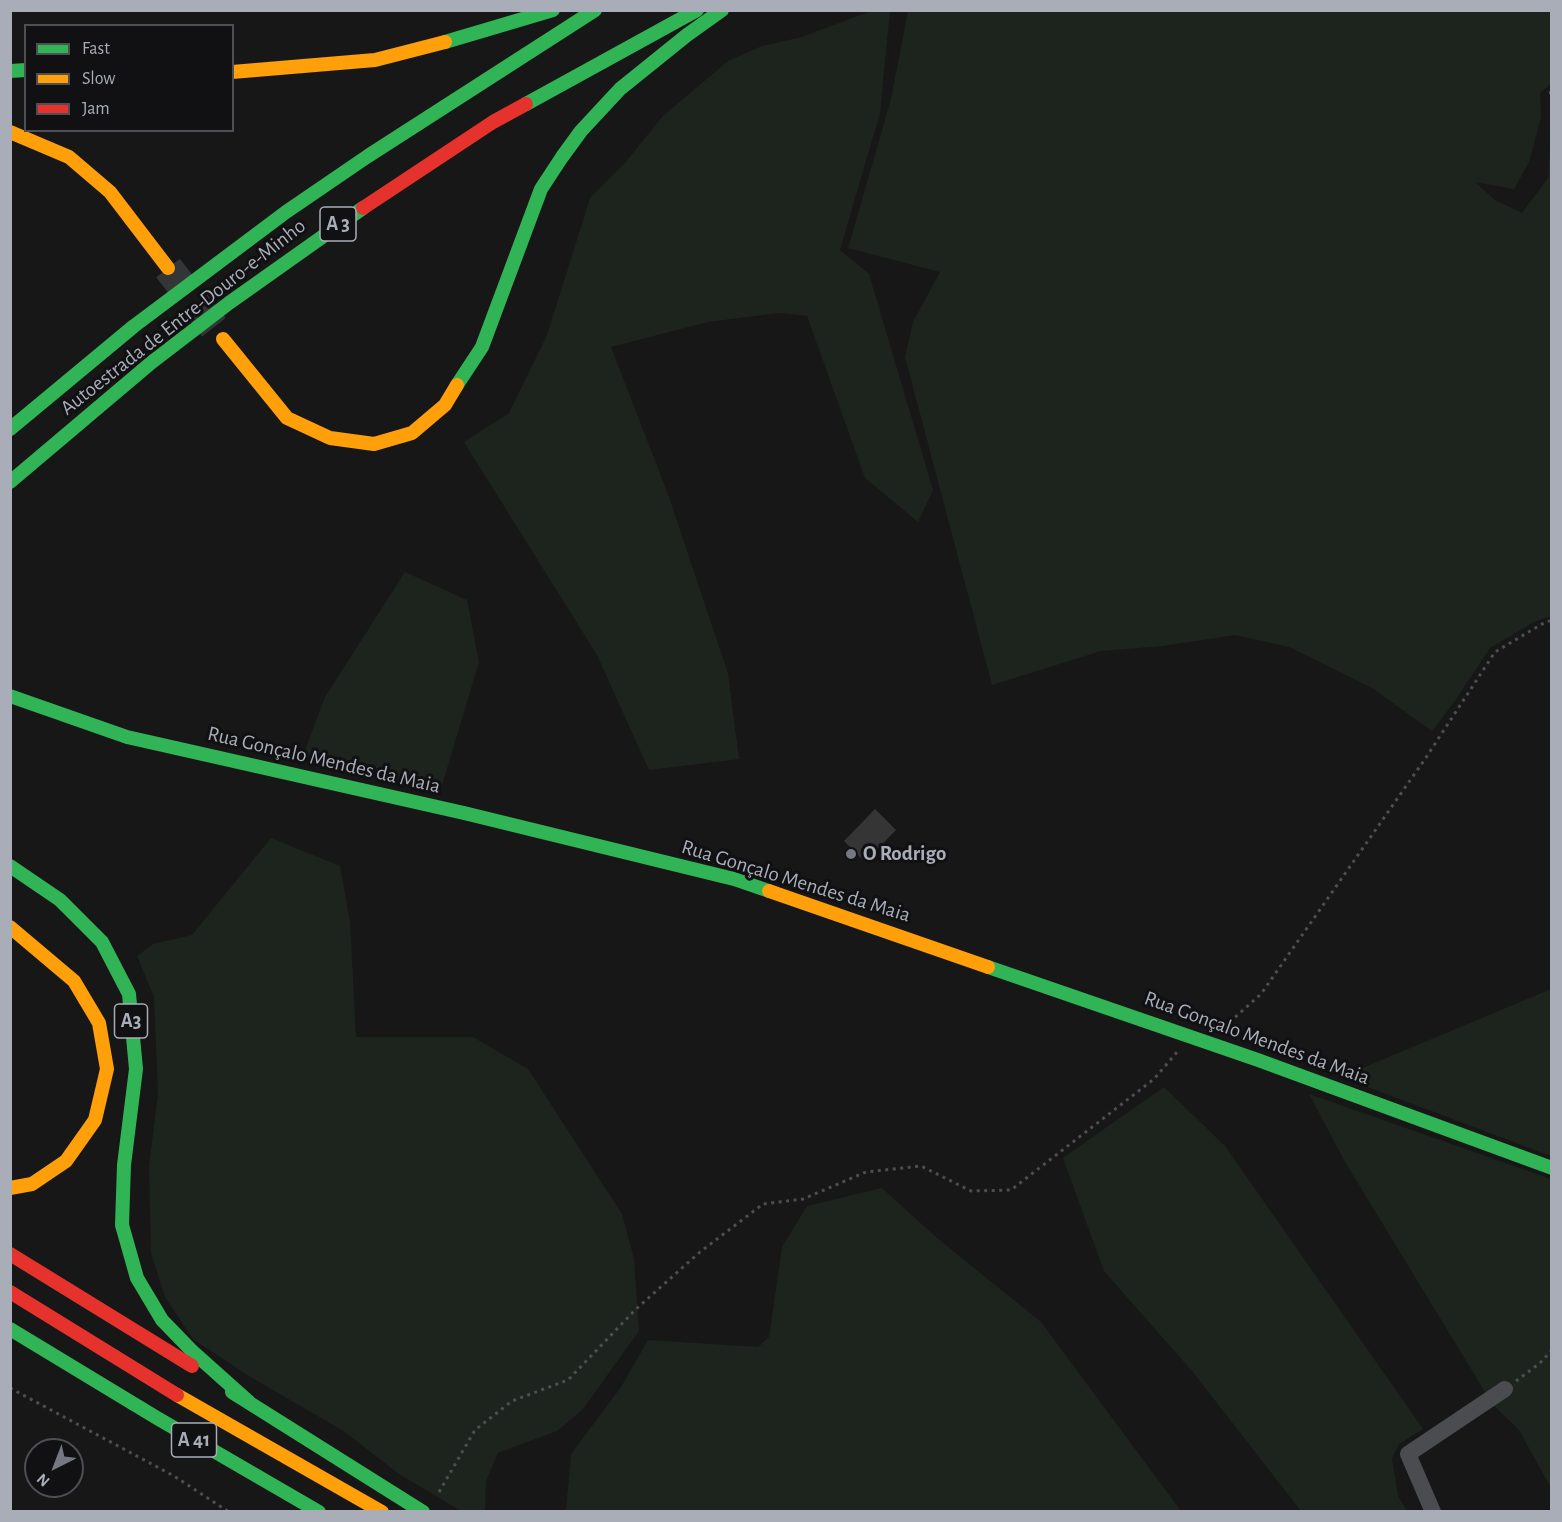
<!DOCTYPE html>
<html>
<head>
<meta charset="utf-8">
<style>
  body { margin:0 }
  #map { position:relative; width:1562px; height:1522px; overflow:hidden; background:#171717; font-family:"Alegreya Sans",sans-serif }
  canvas { display:block }
  .frame { position:absolute; inset:0; border:12px solid #a8adb8; pointer-events:none }
  .legend { position:absolute; left:24px; top:24px; width:210px; height:108px; box-sizing:border-box; background:#111113; border:2px solid #4d4f55; margin:0; padding:8px 10px; list-style:none; font-size:18px; color:#a8adb8 }
  .legend li { display:flex; align-items:center; gap:12px; height:30px }
  .legend b { width:30px; border:2px solid #4d4f55 }
  .north { position:absolute; left:24px; top:1438px; width:60px; height:60px; box-sizing:border-box; background:#111113; border:2px solid #4d4f55; border-radius:50%; rotate:222deg; font-size:16px; font-weight:700; line-height:24px; text-align:center; color:#a8adb8 }
  .north::after { content:''; display:block; margin:auto; width:21px; height:27px; background:#757880; clip-path:polygon(50% 0,100% 100%,50% 72%,0 100%) }
</style>
</head>
<body>
<div id="map">
<canvas width="1562" height="1522"></canvas>
<div class="frame"></div>
<ul class="legend">
<li><b style="height:8px;background:#30b455"></b>Fast</li>
<li><b style="height:8px;background:#ff9f0a"></b>Slow</li>
<li><b style="height:8px;background:#e5322d"></b>Jam</li>
</ul>
<div class="north">N</div>
</div>
<script>
const c = document.querySelector('canvas').getContext('2d');
c.lineJoin = 'round';
function fillPath(path, color) { c.fillStyle = color; c.fill(path, 'evenodd'); }
const poly = rows => new Path2D(rows.map(r => 'M' + r).join(''));
function stroke(path, color, width, dash) { c.strokeStyle = color; c.lineWidth = width; c.lineCap = dash ? 'butt' : 'round'; c.setLineDash(dash || []); c.stroke(path); }
function label(font, color, halo, rows, align = 'center') {
  c.font = font + ' "Alegreya Sans",sans-serif'; c.lineWidth = 6; c.setLineDash([]); c.textBaseline = 'middle'; c.strokeStyle = halo; c.fillStyle = color; for (const [text, x, y, turn = 0] of rows) {
    c.save(); c.translate(x, y); c.rotate((+turn || 0) * Math.PI / 180); c.textAlign = isNaN(turn) ? turn : align; if (halo) c.strokeText(text, 0, 0); c.fillText(text, 0, 0); c.restore();
  }
}
const green = poly([
  [871,11,890,11,880,113,840,250,869,274,933,490,918,522,865,478,807,316,779,313,708,322,611,347,669,497,728,673,739,759,649,770,597,655,464,442,509,413,547,335,590,198,624,164,663,116,728,61,762,46,802,37],
  [908,11,1551,11,1551,84,1540,93,1541,118,1529,162,1514,189,1475,182,1495,200,1522,213,1548,178,1551,135,1551,616,1534,622,1490,648,1452,705,1432,731,1372,688,1289,647,1235,635,1163,646,1101,651,992,685,905,357,913,322,940,272,848,248,891,99],
  [405,572,467,600,479,662,440,792,302,758,325,697],
  [271,838,340,866,350,922,356,1037,473,1037,528,1069,622,1214,634,1259,639,1331,583,1409,557,1431,498,1453,486,1481,485,1511,461,1511,399,1474,345,1432,249,1376,193,1339,165,1297,151,1253,149,1166,158,1095,154,997,137,956,153,944,192,935],
  [1551,989,1551,1156,1341,1077],
  [1164,1087,1225,1146,1423,1429,1399,1444,1392,1458,1398,1496,1407,1511,1301,1511,1192,1371,1104,1271,1063,1158],
  [1309,1094,1551,1179,1551,1488,1519,1430,1493,1405,1345,1162],
  [882,1188,937,1238,1041,1322,1181,1511,566,1511,571,1454,621,1387,648,1340,758,1347,769,1337,782,1247,807,1206]
]);
const building = poly([
  [875,809,896,830,865,862,844,841]
]);
const highwayTunnel = poly([
  [168,268,223,339]
]);
const path = poly([
  [1549,93,1552,92],
  [1224,1027,1261,994,1425,759,1495,652,1542,624,1552,620],
  [1516,1381,1540,1363,1552,1350],
  [10,1388,174,1476,229,1512],
  [439,1492,475,1430,512,1401,568,1380,636,1309,700,1252,763,1204,803,1199,866,1172,921,1166,971,1191,1011,1190,1154,1079,1178,1051]
]);
const street = poly([
  [1433,1512,1408,1454,1505,1389]
]);
const fast = poly([
  [445,42,553,10],
  [10,71,26,70],
  [526,104,697,10],
  [457,385,482,347,541,189,562,157,581,131,620,89,687,35,722,10],
  [10,429,134,326,286,212,368,156,595,10],
  [10,482,152,362,229,303,363,208],
  [10,696,127,737,464,813,734,879,769,891],
  [10,866,60,900,102,942,129,994,136,1069,124,1165,122,1225,137,1278,162,1320,193,1352,249,1402],
  [988,967,1258,1060,1552,1168],
  [10,1329,157,1418,319,1512],
  [232,1392,423,1512]
]);
const slow = poly([
  [232,72,375,60,445,42],
  [10,132,69,157,110,192,168,268],
  [223,339,287,418,330,438,374,444,412,433,445,405,457,385],
  [769,891,988,967],
  [10,927,74,981,99,1023,107,1069,95,1120,66,1161,32,1184,10,1188],
  [177,1395,382,1512]
]);
const jam = poly([
  [363,208,493,122,526,104],
  [10,1254,192,1366],
  [10,1292,177,1395]
]);
const markers = [
  [851,854,6,"#757880"]
];
const shields = [
  [338,224,36],
  [131,1021,33],
  [194,1440,45]
];
const shieldNames = [
  ["A 3",338,224],
  ["A3",131,1021],
  ["A 41",194,1440]
];
const streetNames = [
  ["Autoestrada de Entre-Douro-e-Minho",183,317,-38],
  ["Rua Gonçalo Mendes da Maia",324,760,13],
  ["Rua Gonçalo Mendes da Maia",796,881,17],
  ["Rua Gonçalo Mendes da Maia",1257,1038,20]
];
const poiNames = [
  ["O Rodrigo",863,854]
];
fillPath(green, '#1d241e');
fillPath(building, '#353536');
stroke(highwayTunnel, '#343537', 30, [30, 15]);
stroke(path, '#4d4e52', 3, [3, 4.5]);
stroke(street, '#4b4c50', 16);
stroke(fast, '#30b455', 14);
stroke(slow, '#ff9f0a', 14);
stroke(jam, '#e5322d', 14);
for (const [x, y, r, color] of markers) { const dot = new Path2D(); dot.arc(x, y, r, 0, 2 * Math.PI); c.fillStyle = color; c.fill(dot); stroke(dot, '#111113', 2); }
for (const [x, y, w] of shields) { const box = new Path2D(); box.roundRect(x - w / 2, y - 17, w, 34, 4.5); c.fillStyle = '#111113'; c.fill(box); stroke(box, '#a8adb8', 1.5); }
label('bold 20px', '#a8adb8', null, shieldNames);
label('21px', '#a8adb8', '#111113', streetNames);
label('bold 21px', '#a8adb8', '#111113', poiNames, 'left');
</script>
</body>
</html>
